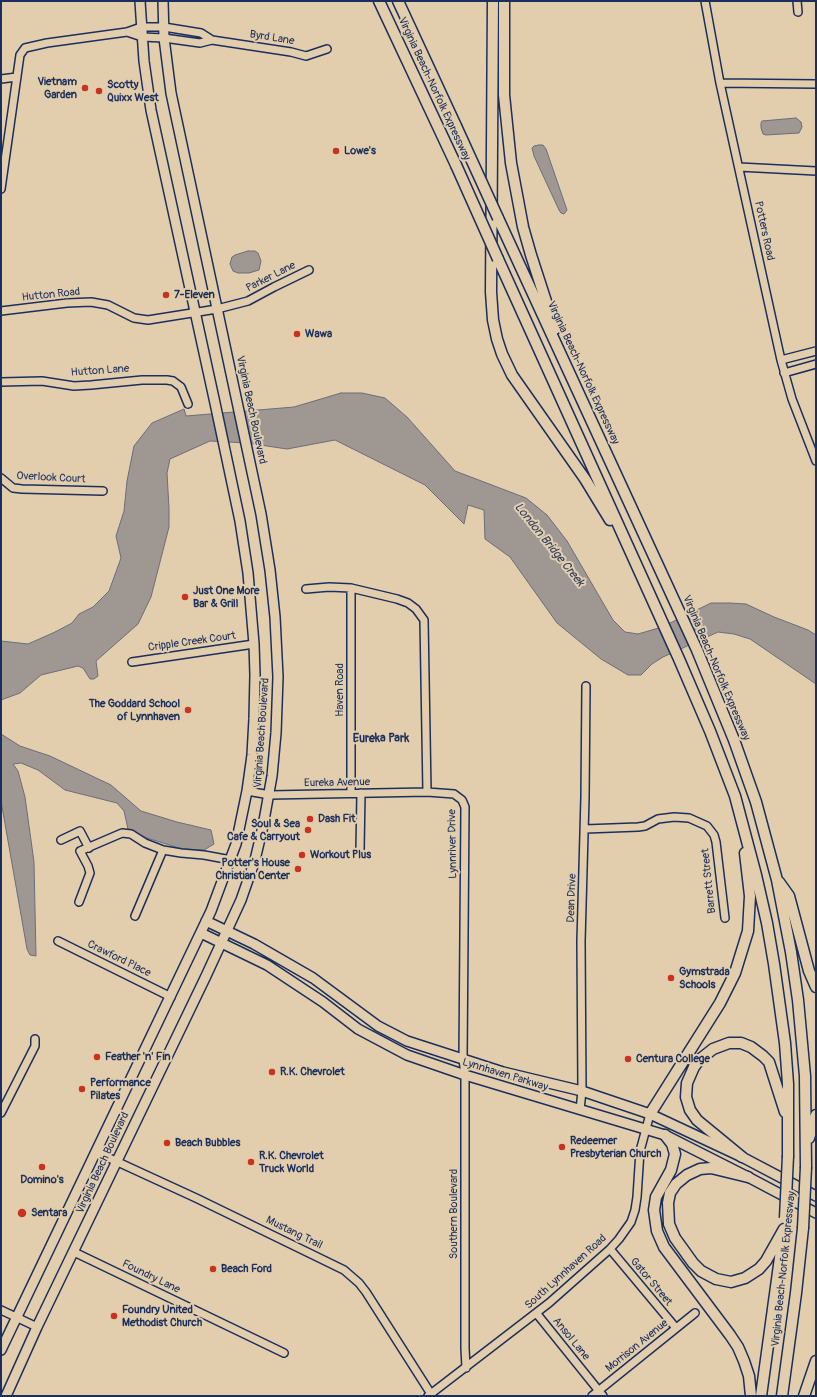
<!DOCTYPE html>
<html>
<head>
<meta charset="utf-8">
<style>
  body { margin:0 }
  #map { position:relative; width:817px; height:1397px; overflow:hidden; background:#e2ceac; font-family:Pangolin,sans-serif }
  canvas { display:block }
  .frame { position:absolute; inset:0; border:2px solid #1b2f5e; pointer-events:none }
</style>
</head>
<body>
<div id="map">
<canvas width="817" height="1397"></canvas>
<div class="frame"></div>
</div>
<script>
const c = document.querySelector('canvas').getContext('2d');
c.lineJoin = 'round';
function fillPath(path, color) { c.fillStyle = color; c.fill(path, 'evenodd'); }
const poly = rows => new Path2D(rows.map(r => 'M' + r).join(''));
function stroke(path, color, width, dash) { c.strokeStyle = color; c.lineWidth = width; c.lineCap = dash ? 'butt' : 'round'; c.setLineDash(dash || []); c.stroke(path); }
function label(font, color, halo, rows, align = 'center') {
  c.font = font + ' Pangolin,sans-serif'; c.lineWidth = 4; c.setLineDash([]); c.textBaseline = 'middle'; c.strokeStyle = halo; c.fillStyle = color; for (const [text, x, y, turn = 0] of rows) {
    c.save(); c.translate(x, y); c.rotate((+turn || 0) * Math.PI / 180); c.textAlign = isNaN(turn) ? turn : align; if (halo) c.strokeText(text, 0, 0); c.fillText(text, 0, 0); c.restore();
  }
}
const water = poly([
  [796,118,801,122,802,127,799,133,766,135,763,134,761,128,761,123,762,121,796,118],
  [539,145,543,145,546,149,567,210,564,214,561,213,559,210,534,156,532,148,534,146,539,145],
  [248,251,255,251,258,253,261,261,259,270,249,273,238,273,233,271,230,264,232,257,235,255,248,251],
  [341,393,362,393,385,398,407,417,455,471,526,498,547,515,567,541,613,620,625,632,638,634,662,627,711,603,730,603,746,604,774,617,808,630,816,635,816,684,750,639,734,634,718,632,663,657,652,664,641,675,628,675,601,659,557,623,510,557,485,539,484,510,468,505,464,524,425,485,335,440,287,449,247,443,210,441,170,459,167,473,169,508,169,527,151,597,138,624,96,661,98,676,94,679,90,679,83,668,78,666,41,675,20,693,1,700,1,641,28,644,55,632,72,623,79,614,93,607,109,591,121,558,116,536,124,511,127,481,134,446,152,423,184,409,186,416,294,407,341,393],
  [1,734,20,746,50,756,111,785,141,811,177,822,211,830,214,844,204,850,182,849,147,838,128,829,124,811,117,803,65,790,38,770,21,763,13,764,18,771,25,797,34,862,36,956,30,955,27,949,1,801,1,734]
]);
const minor = poly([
  [705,1,720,83,781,360,792,399,816,461],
  [797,1,798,12],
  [127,32,142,37,164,38,200,43,212,40,291,52,306,56,327,49],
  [1,79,17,77],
  [720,83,816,84],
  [739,167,816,171],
  [1,189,20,55,25,48,47,43,127,32,141,27,164,27,201,33,212,40],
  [1,311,67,303,91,302,108,305,134,318,148,320,217,309,248,301,274,287,309,270],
  [781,360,816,351],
  [784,373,816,364],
  [1,382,42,381,74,386,91,385,142,380,167,380,173,381,181,387,188,404],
  [1,478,13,488,22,489,103,491],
  [351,588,351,793],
  [306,589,329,587,351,588,397,599,408,603,416,609,424,620,427,792,454,794,462,800,465,807,463,1059,465,1075,465,1348,466,1368],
  [132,662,254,644],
  [247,791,270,795,427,792],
  [585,829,638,827,645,826,658,819,674,817,689,818,707,826,714,835,716,842,725,918],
  [61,840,80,831,89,848],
  [360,850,361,793],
  [79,902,90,873,88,866,80,851,122,833,131,834,145,843,163,850,181,853,204,855,231,860],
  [135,916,163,850],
  [58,941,171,997],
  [580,1110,582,1091,581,941,585,797,586,686],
  [1,1113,35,1046,35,1039],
  [96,1152,196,1198,344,1270,359,1283,366,1292,431,1394],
  [610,1249,676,1328],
  [74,1252,284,1353],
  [1,1310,37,1327],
  [537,1314,603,1396],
  [428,1396,549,1303,610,1249,619,1239,631,1222,635,1210,637,1197,640,1151,650,1114],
  [592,1396,695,1313]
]);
const major = poly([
  [206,921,254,944,313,978,378,1026,407,1041,503,1072,582,1091,650,1114,742,1157,816,1196],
  [201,933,267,965,323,1002,358,1029,407,1055,465,1075,665,1135,748,1177,816,1213],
  [1,1350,211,911,236,844,247,791,252,755,254,719,255,675,254,644,248,573,240,521,215,403,151,110,144,61,140,1],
  [6,1396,37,1327,206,976,241,900,255,860,263,826,272,776,276,733,278,677,275,617,270,570,261,514,171,93,164,38,163,1]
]);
const highway = poly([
  [379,1,456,165],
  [398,1,456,126],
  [493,1,491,292,493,320,497,339,502,354,512,375,585,479,610,520],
  [504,1,504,95,511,163,523,227,531,255,555,329],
  [498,218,697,650,734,740,756,802,777,880,791,952,798,1000,805,1076,806,1167],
  [498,259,679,659,710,731,735,796,756,875,767,923,774,964,785,1043,788,1084,788,1156],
  [779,882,789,896,809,971,816,987],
  [650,1114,720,1003,735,973,748,931,750,896,745,853],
  [665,1135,672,1144,675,1154,671,1170,656,1197,654,1210,657,1231,664,1247,730,1335,738,1347,744,1361,749,1376,751,1396],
  [809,1138,816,1115],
  [742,1157,697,1120,690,1110,686,1097,687,1083,694,1067,699,1060,713,1049,729,1043,741,1043,751,1047,763,1056,769,1062,785,1112],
  [748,1177,711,1168,700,1169,687,1175,676,1184,670,1193,668,1203,669,1224,675,1238,693,1263,701,1271,716,1279,731,1282,745,1278,759,1269,766,1261,784,1229],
  [761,1396,783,1236],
  [782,1396,796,1293,803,1228],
  [804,1396,816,1361]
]);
const highwayBridge = poly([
  [456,126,498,218],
  [456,165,498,259],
  [785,1218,788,1156],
  [803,1228,806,1167]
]);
const markers = [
  [85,88,4,"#c8321e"],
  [99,91,4,"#c8321e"],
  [336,151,4,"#c8321e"],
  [166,295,4,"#c8321e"],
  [297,334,4,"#c8321e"],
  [185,597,4,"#c8321e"],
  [188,710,4,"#c8321e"],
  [310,819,4,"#c8321e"],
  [308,830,4,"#c8321e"],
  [302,855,4,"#c8321e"],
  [298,869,4,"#c8321e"],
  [671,978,4,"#c8321e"],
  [97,1057,4,"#c8321e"],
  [628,1059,4,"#c8321e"],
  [272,1072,4,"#c8321e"],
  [82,1089,4,"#c8321e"],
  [167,1143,4,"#c8321e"],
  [562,1147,4,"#c8321e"],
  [251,1162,4,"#c8321e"],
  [42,1167,4,"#c8321e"],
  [22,1213,5,"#c8321e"],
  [213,1269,4,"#c8321e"],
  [114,1316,4,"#c8321e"]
];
const streetNames = [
  ["Byrd Lane",272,38,9],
  ["Virginia Beach-Norfolk Expressway",434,89,65],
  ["Potters Road",764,231,78],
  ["Parker Lane",271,277,-27],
  ["Hutton Road",51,295,-6],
  ["Hutton Lane",100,371,-4],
  ["Virginia Beach-Norfolk Expressway",583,373,65],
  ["Virginia Beach Boulevard",251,410,78],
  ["Overlook Court",51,478,3],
  ["Cripple Creek Court",192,642,-8],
  ["Virginia Beach-Norfolk Expressway",716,668,67],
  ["Haven Road",340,690,-90],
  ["Virginia Beach Boulevard",262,733,-86],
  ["Eureka Avenue",337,783,-1],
  ["Lynnriver Drive",453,844,-91],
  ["Barrett Street",709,881,-96],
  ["Dean Drive",572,898,-88],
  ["Crawford Place",119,959,26],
  ["Lynnhaven Parkway",505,1075,17],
  ["Virginia Beach Boulevard",103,1163,-65],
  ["Southern Boulevard",454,1214,-90],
  ["Mustang Trail",294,1233,26],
  ["Virginia Beach-Norfolk Expressway",784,1269,-84],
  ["South Lynnhaven Road",566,1272,-42],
  ["Foundry Lane",151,1277,26],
  ["Gator Street",651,1282,50],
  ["Ansol Lane",571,1339,51],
  ["Morrison Avenue",637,1346,-39]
];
const poiNames = [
  ["Vietnam",77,82,"right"],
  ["Garden",77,95,"right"],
  ["Scotty",107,85],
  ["Quixx West",107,98],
  ["Lowe's",344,151],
  ["7-Eleven",174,295],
  ["Wawa",305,334],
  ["Just One More",193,591],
  ["Bar & Grill",193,604],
  ["The Goddard School",180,704,"right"],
  ["of Lynnhaven",180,717,"right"],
  ["Dash Fit",318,819],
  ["Soul & Sea",300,824,"right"],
  ["Cafe & Carryout",300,837,"right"],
  ["Workout Plus",310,855],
  ["Potter's House",290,863,"right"],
  ["Christian Center",290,876,"right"],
  ["Gymstrada",679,972],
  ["Schools",679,985],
  ["Feather 'n' Fin",105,1057],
  ["Centura College",636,1059],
  ["R.K. Chevrolet",280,1072],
  ["Performance",90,1083],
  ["Pilates",90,1096],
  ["Redeemer",570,1141],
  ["Presbyterian Church",570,1154],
  ["Beach Bubbles",175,1143],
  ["R.K. Chevrolet",259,1156],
  ["Truck World",259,1169],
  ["Domino's",42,1180,"center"],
  ["Sentara",31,1213],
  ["Beach Ford",221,1269],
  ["Foundry United",122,1310],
  ["Methodist Church",122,1323]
];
const waterNames = [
  ["London Bridge Creek",549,545,51]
];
const neighbourhoodNames = [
  ["Eureka Park",381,739]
];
fillPath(water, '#9e9792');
stroke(water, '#6a6d7d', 1);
stroke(minor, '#1b2f5e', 10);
stroke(major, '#1b2f5e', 12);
stroke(highway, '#1b2f5e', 13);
stroke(minor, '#e2ceac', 7);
stroke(major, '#e2ceac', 9);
stroke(highway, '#e2ceac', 10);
stroke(highwayBridge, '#1b2f5e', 13, []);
stroke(highwayBridge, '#e2ceac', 10);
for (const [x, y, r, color] of markers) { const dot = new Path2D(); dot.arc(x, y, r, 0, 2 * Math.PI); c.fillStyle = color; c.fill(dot); stroke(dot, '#e2ceac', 1.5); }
label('11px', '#1b2f5e', '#e2ceac', streetNames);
label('bold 11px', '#1b2f5e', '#e2ceac', poiNames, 'left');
label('italic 12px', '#2f3f66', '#e2ceac', waterNames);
label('bold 12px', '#1b2f5e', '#e2ceac', neighbourhoodNames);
</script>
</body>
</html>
